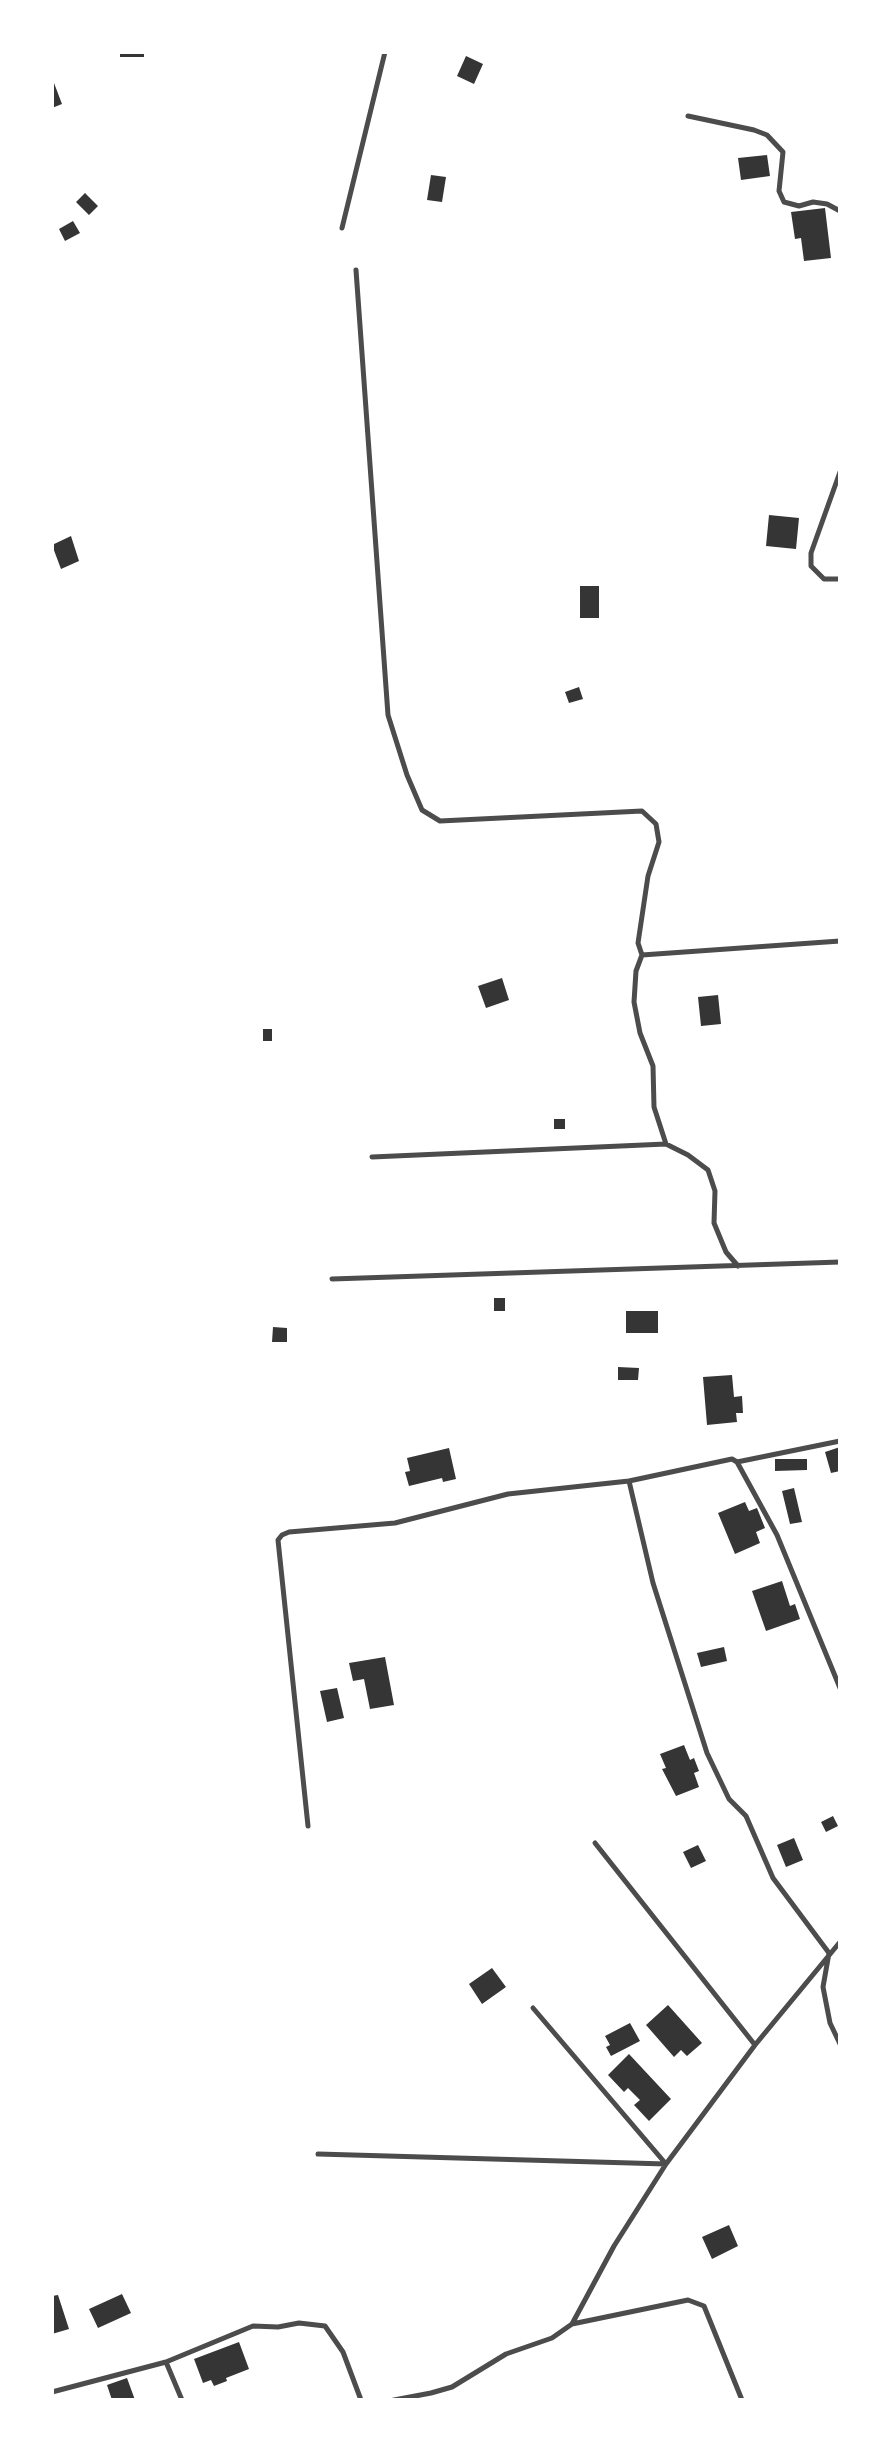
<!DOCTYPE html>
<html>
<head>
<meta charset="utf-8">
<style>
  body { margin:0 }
  #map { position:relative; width:892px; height:2452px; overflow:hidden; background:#fff; font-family:Helvetica,sans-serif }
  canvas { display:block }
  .frame { position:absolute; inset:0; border:54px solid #fff; pointer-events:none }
</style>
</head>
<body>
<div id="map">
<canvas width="892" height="2452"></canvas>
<div class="frame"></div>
</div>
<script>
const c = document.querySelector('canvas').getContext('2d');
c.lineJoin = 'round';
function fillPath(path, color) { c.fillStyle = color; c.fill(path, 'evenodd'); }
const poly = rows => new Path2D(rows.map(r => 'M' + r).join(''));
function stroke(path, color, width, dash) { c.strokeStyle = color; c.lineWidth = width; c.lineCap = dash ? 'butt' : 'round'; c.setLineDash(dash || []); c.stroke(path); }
const building = poly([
  [120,52,144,52,144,57,120,57],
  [466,56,483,64,474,84,457,76],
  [54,83,62,104,52,108,52,84],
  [767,155,770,176,741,180,738,158],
  [431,175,446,177,442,202,427,200],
  [85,193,98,206,89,215,76,202],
  [825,208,831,258,804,261,801,238,795,239,791,212],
  [73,221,80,233,65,241,59,229],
  [769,515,799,518,796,549,766,546],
  [71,536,79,561,61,569,52,545],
  [580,586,599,586,599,618,580,618],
  [579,687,583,699,569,703,565,692],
  [502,978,509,1000,486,1008,478,986],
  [718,995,721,1024,701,1026,698,997],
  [263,1029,272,1029,272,1041,263,1041],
  [554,1119,565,1119,565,1129,554,1129],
  [494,1298,505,1298,505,1311,494,1311],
  [626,1311,658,1311,658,1333,626,1333],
  [273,1327,287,1328,287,1342,272,1342],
  [618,1367,639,1368,638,1380,618,1380],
  [732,1375,734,1397,742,1396,743,1413,736,1413,737,1422,707,1425,703,1377],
  [840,1447,840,1471,831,1473,825,1452],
  [449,1448,456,1479,443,1482,442,1478,409,1486,405,1472,410,1471,407,1458],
  [775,1459,807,1459,807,1470,775,1471],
  [794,1488,802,1522,790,1524,782,1491],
  [745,1502,749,1511,757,1508,765,1528,756,1532,760,1543,735,1554,718,1513],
  [782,1581,790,1606,795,1604,800,1619,766,1631,752,1591],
  [724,1647,727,1661,701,1667,697,1653],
  [385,1657,394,1705,370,1709,364,1679,353,1681,349,1663],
  [337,1688,344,1718,327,1722,320,1691],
  [684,1745,690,1760,694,1758,699,1771,694,1773,699,1787,676,1796,662,1769,666,1768,660,1754],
  [833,1816,838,1826,826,1832,821,1822],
  [794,1838,803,1860,786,1867,777,1845],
  [698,1845,706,1861,691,1868,683,1852],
  [492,1968,506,1987,482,2004,469,1984],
  [668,2005,702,2043,687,2056,681,2050,674,2057,646,2025],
  [630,2023,640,2041,611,2056,606,2047,610,2045,605,2036],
  [629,2054,671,2099,649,2121,634,2105,640,2100,628,2088,624,2092,608,2075],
  [729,2225,738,2246,712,2259,702,2237],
  [122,2294,131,2313,98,2328,89,2309],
  [58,2295,69,2329,52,2334,52,2296],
  [239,2342,249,2369,226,2378,227,2381,214,2386,211,2380,203,2383,194,2359],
  [127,2378,135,2400,112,2400,107,2385]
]);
const minor = poly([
  [688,116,754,130,767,135,783,152,779,191,784,202,799,206,813,202,827,204,840,211],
  [342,228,385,52],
  [356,270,388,715,407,775,422,810,440,821,642,811,656,824,659,842,648,876,638,943,642,955,840,941],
  [840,472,811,553,811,566,824,579,840,579],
  [642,955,636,971,634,1002,640,1033,653,1066,654,1107,666,1144,688,1155,708,1170,715,1191,714,1223,726,1252,738,1266],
  [372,1157,666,1144],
  [332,1279,840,1262],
  [737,1462,840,1441],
  [629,1481,653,1583,707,1753,729,1799,746,1816,773,1878,829,1953,823,1987,830,2023,840,2044],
  [308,1826,278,1540,282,1535,289,1532,395,1523,508,1494,629,1481,732,1459,737,1462,777,1535,840,1688],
  [595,1843,755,2045],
  [318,2154,666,2164,533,2008],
  [572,2324,688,2300,704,2306,742,2400],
  [166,2362,182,2400],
  [52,2392,166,2362,253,2326,278,2327,299,2323,325,2326,343,2352,361,2400],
  [394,2400,431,2393,452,2387,506,2354,552,2338,572,2324,614,2246,666,2164,755,2045,840,1942]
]);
fillPath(building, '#353535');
stroke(minor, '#4c4c4c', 5);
</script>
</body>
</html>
